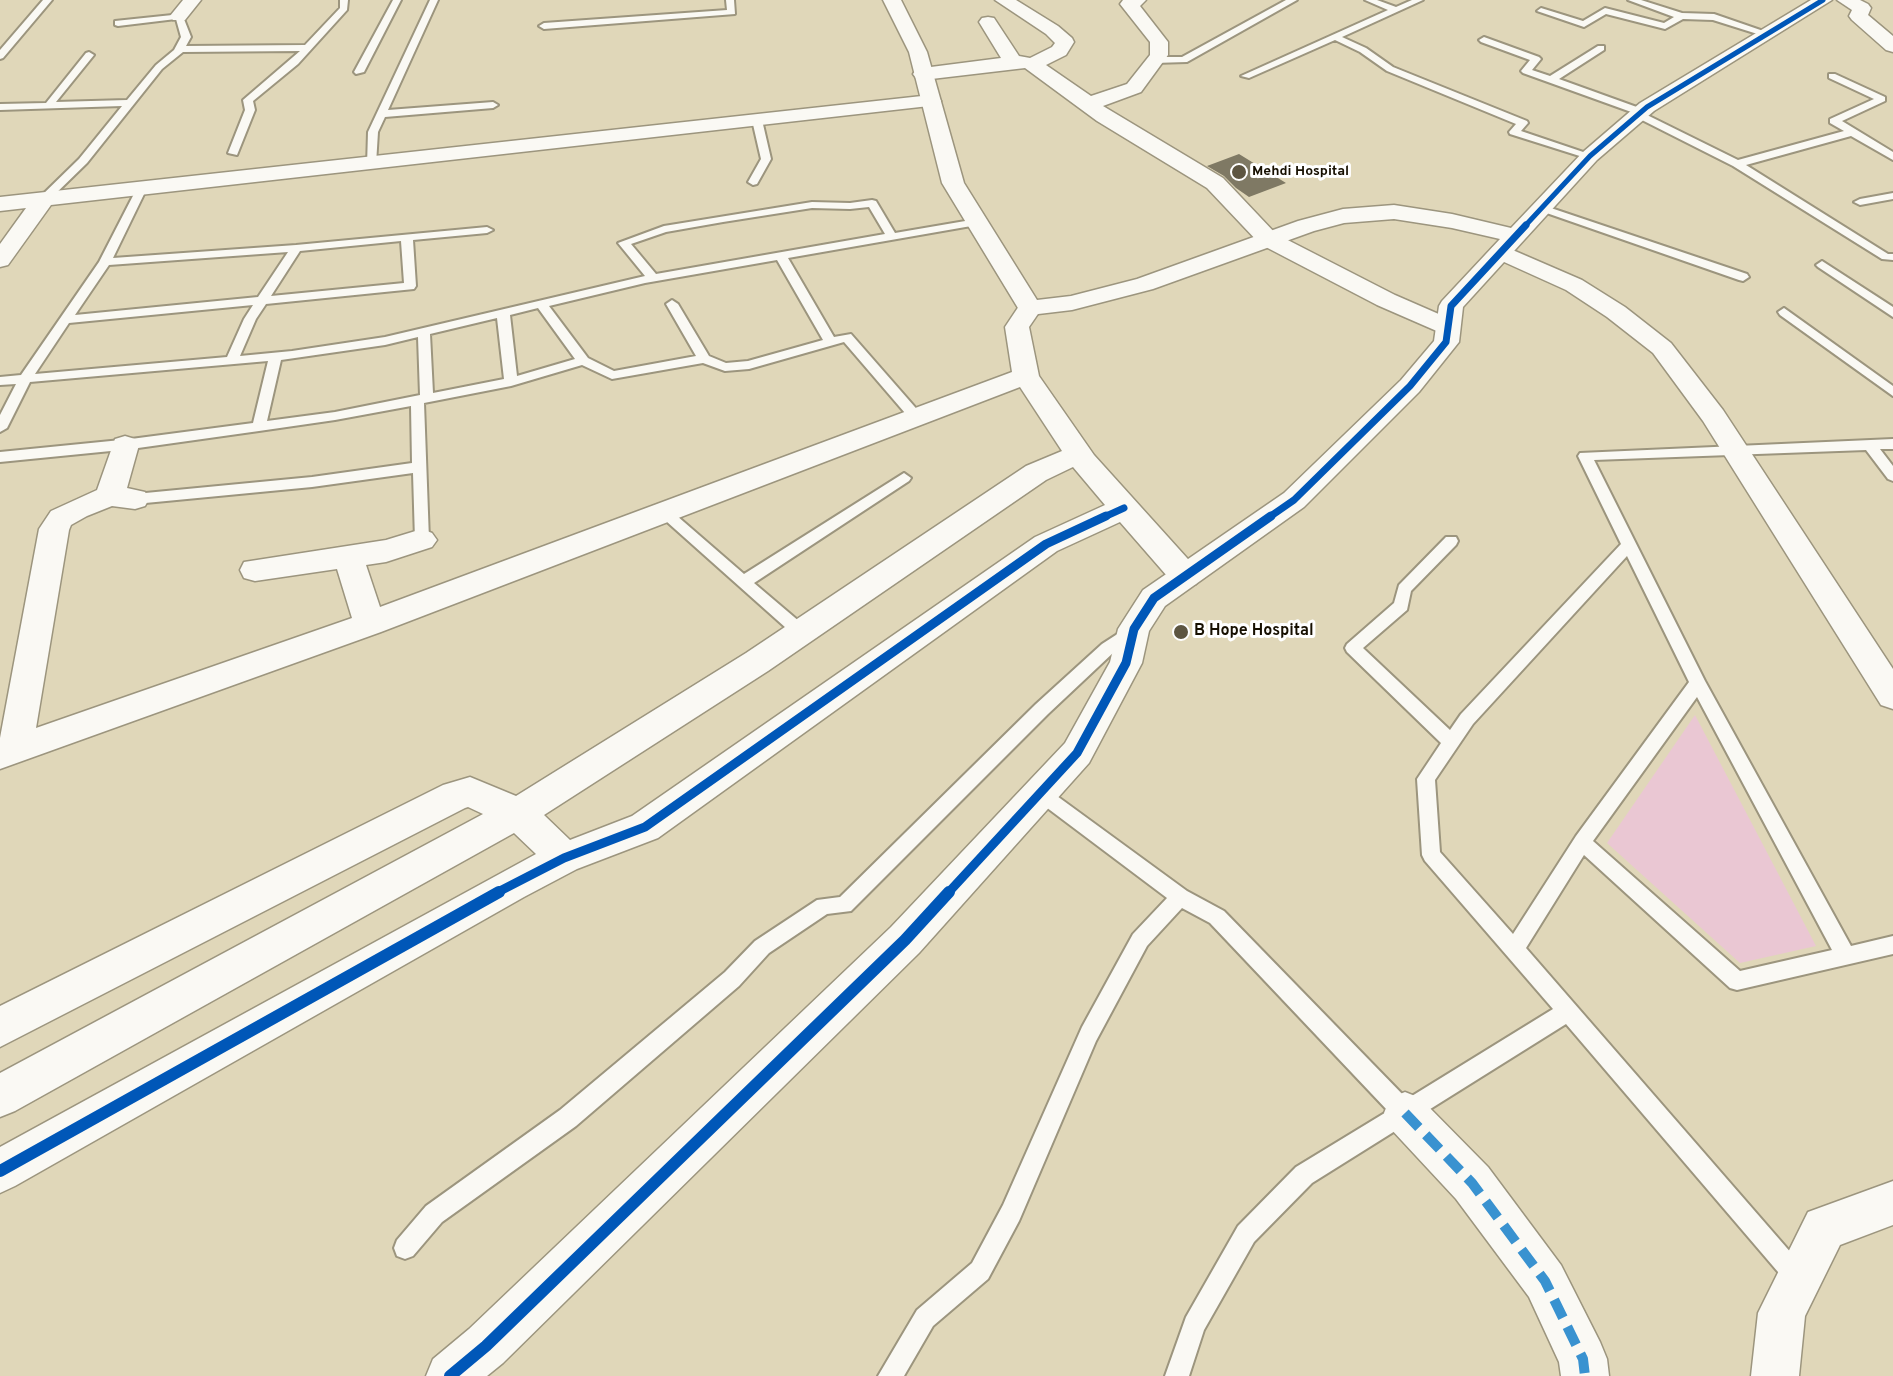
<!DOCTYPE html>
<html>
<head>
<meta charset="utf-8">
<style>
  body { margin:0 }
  canvas { display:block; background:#e0d7b9 }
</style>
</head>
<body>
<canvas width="1893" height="1376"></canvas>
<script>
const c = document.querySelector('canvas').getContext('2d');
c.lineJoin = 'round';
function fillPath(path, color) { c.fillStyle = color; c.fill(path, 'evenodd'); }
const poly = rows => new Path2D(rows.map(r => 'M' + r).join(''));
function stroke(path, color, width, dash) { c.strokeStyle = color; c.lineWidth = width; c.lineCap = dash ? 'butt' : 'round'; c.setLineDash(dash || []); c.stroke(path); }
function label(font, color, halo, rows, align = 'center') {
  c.font = font + ' Overpass,sans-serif'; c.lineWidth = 6; c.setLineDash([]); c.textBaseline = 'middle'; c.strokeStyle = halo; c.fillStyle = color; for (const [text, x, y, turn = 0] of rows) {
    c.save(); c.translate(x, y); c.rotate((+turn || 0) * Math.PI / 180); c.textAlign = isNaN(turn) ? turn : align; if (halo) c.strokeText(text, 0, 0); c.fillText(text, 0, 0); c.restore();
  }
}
const green = poly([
  [1695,715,1816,946,1740,963,1607,843]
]);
const building = poly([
  [1239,154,1286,183,1249,197,1236,188,1224,176,1207,166]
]);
const service = poly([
  [43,0,52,0,3,58,0,59,0,50,43,0],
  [340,0,348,0,347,10,298,64,253,101,255,110,237,155,228,153,245,110,243,100,300,51,183,52,162,69,87,163,48,201,40,201,38,199,79,159,122,106,0,110,0,104,46,103,86,53,89,52,94,55,56,102,127,100,156,65,174,50,181,37,176,19,118,26,115,25,115,21,182,14,191,37,186,46,305,45,340,8,340,0],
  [393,0,401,0,364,72,356,74,354,72,393,0],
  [430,0,438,0,388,110,493,102,498,105,493,108,385,117,378,132,376,164,371,167,367,166,368,132,430,0],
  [726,0,734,0,735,14,544,29,539,26,544,23,727,10,726,0],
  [1286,0,1297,0,1187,62,1154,63,1149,60,1154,57,1182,57,1286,0],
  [1365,0,1377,0,1396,7,1412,0,1423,0,1342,37,1366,48,1393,67,1527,121,1528,123,1521,131,1595,156,1586,158,1510,134,1509,132,1516,124,1387,71,1360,52,1335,40,1249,78,1241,76,1388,10,1365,0],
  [1628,0,1641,0,1682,13,1714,14,1772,34,1767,37,1713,20,1683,19,1665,29,1606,14,1584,27,1537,11,1541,8,1583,21,1605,8,1664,23,1674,17,1628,0],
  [1484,37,1539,57,1541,59,1532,70,1550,76,1598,46,1604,46,1604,50,1559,79,1645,110,1645,114,1738,160,1844,131,1830,123,1830,119,1874,99,1829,78,1829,74,1835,74,1885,97,1885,101,1842,121,1893,152,1893,160,1851,136,1746,165,1888,254,1893,254,1893,260,1882,259,1733,166,1634,116,1634,113,1523,73,1521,71,1530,60,1481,42,1479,40,1484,37],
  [757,117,762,120,771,159,757,184,753,185,748,182,761,159,752,120,757,117],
  [142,185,147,188,113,258,296,245,487,227,493,230,487,233,413,240,416,286,414,289,266,304,256,319,240,356,292,351,385,337,645,276,618,243,664,226,812,202,850,203,872,200,876,201,895,233,977,219,983,222,977,225,788,258,834,337,851,334,921,414,923,417,921,420,911,420,844,342,749,369,725,371,703,363,612,379,582,365,511,386,424,403,429,540,422,545,415,540,413,473,312,487,135,504,128,499,135,494,312,477,412,463,411,406,335,420,259,431,131,449,0,462,0,452,131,439,253,423,268,361,30,382,7,428,0,432,0,415,16,384,0,385,0,377,21,375,99,262,137,188,142,185],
  [869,207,885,234,656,274,631,244,666,232,723,222,812,208,850,209,869,207],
  [401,241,404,283,271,296,300,251,401,241],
  [288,252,258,297,75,315,109,265,288,252],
  [777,260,823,340,748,361,726,363,709,356,678,304,672,300,666,304,696,356,614,371,588,358,549,306,645,283,777,260],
  [253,305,244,319,227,357,35,374,69,323,253,305],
  [538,308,575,359,517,376,510,315,538,308],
  [497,318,504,379,433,393,430,334,497,318],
  [418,337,420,395,335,412,267,421,281,360,385,345,418,337],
  [1893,193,1893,199,1860,205,1854,202,1860,199,1893,193],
  [1542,205,1747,274,1749,277,1743,281,1739,280,1538,210,1538,206,1542,205],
  [1822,261,1893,307,1893,317,1818,267,1816,265,1822,261],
  [1784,308,1893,386,1893,396,1780,315,1778,312,1784,308],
  [1893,439,1893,449,1880,449,1893,466,1893,481,1888,479,1866,450,1594,460,1705,681,1851,946,1893,936,1893,954,1737,990,1730,988,1584,855,1526,948,1806,1270,1810,1278,1806,1286,1798,1290,1790,1286,1566,1024,1312,1183,1254,1242,1204,1330,1189,1376,1165,1376,1186,1317,1238,1226,1296,1167,1388,1111,1210,923,1182,908,1147,946,1096,1041,1019,1221,988,1279,933,1326,904,1376,878,1376,917,1310,972,1263,1003,1205,1082,1027,1133,934,1167,898,1034,798,1031,793,1034,788,1040,786,1046,788,1187,891,1224,911,1407,1099,1553,1009,1425,861,1422,855,1417,779,1441,743,1347,652,1345,648,1347,644,1394,603,1399,585,1446,537,1456,537,1458,541,1456,545,1411,591,1407,610,1363,648,1450,730,1461,714,1621,544,1578,456,1580,453,1893,439],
  [1627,556,1689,682,1576,836,1513,934,1440,852,1435,780,1473,724,1627,556],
  [1697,697,1832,950,1740,971,1593,841,1697,697],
  [904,473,911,478,909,481,754,583,807,628,809,632,807,636,801,638,795,636,657,513,664,508,669,509,744,574,904,473],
  [1133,624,1139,626,1141,630,1139,634,1114,652,1048,714,851,911,827,914,769,953,739,986,576,1126,442,1222,413,1256,405,1259,397,1256,394,1248,397,1240,426,1206,560,1110,725,972,755,941,817,900,840,897,1036,704,1102,644,1133,624]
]);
const minor = poly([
  [183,0,201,0,185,20,173,20,170,16,183,0],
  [995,0,1016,0,1058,26,1072,38,1074,42,1066,55,1046,65,1091,96,1127,84,1150,55,1150,42,1120,4,1123,0,1146,0,1140,6,1168,42,1168,55,1141,92,1103,106,1223,178,1276,234,1395,295,1457,322,1460,327,1457,332,1448,334,1439,332,1377,305,1260,244,1207,188,1097,121,1025,68,923,80,916,78,913,74,916,70,923,68,1001,58,979,22,982,18,988,17,994,18,1019,56,1030,58,1052,47,1055,43,1046,34,995,0],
  [931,95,938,97,941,101,938,105,51,205,8,265,0,267,0,244,26,208,0,211,0,197,931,95],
  [1501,245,1582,280,1625,307,1671,343,1723,410,1893,669,1893,709,1881,705,1703,421,1653,353,1607,317,1566,290,1493,257,1489,252,1493,247,1501,245],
  [1030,301,1039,303,1042,308,1029,327,1039,376,1094,455,1196,568,1200,576,1196,584,1185,587,1174,584,1120,522,1057,551,658,838,577,869,524,897,15,1186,0,1193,0,1147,536,854,514,833,15,1111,0,1117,0,1073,483,814,468,807,465,808,0,1047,0,1006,443,785,470,777,516,796,746,653,1026,466,1062,451,1020,387,381,632,0,769,0,738,39,529,51,511,97,490,115,439,125,436,135,439,139,445,127,488,145,492,149,499,145,506,135,509,112,506,87,516,71,525,69,530,36,728,352,618,337,569,255,581,244,578,240,570,244,562,386,540,422,529,432,533,437,540,432,547,386,562,366,565,380,607,1012,372,1005,327,1021,303,1030,301],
  [1073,467,1105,505,1035,537,632,816,570,840,544,815,768,671,1046,480,1073,467],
  [1405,1092,1420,1098,1488,1167,1561,1265,1600,1342,1607,1359,1609,1376,1561,1376,1559,1362,1529,1297,1456,1199,1390,1128,1384,1113,1390,1098,1405,1092],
  [1893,1181,1893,1225,1840,1245,1805,1316,1799,1376,1751,1376,1758,1313,1808,1212,1893,1181]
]);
const tertiary = poly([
  [883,0,901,0,927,52,964,183,1037,300,1071,296,1137,279,1298,221,1343,209,1394,205,1452,214,1511,228,1583,152,1640,103,1811,0,1832,0,1654,111,1597,160,1463,307,1459,342,1419,392,1304,507,1165,606,1149,631,1142,663,1089,763,919,953,503,1363,487,1376,426,1376,433,1359,469,1329,891,927,1065,743,1110,662,1118,629,1143,590,1284,493,1401,380,1434,341,1439,306,1442,301,1500,239,1452,228,1394,219,1344,223,1314,231,1153,289,1072,310,1030,315,1021,313,942,183,909,52,883,0],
  [1837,0,1860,0,1868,4,1871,8,1868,15,1893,36,1893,52,1886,50,1852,20,1849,16,1852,10,1837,0]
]);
const quiet = poly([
  [1405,1113,1472,1183,1545,1281,1583,1359,1585,1376]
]);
const cyclewayFar3 = poly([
  [1524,227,1590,156,1647,107,1823,0]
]);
const cyclewayFar2 = poly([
  [1102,518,1124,508],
  [1268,518,1294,500,1410,386,1446,342,1451,306,1526,225]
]);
const cyclewayFar1 = poly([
  [496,893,564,858,645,827,1046,544,1106,516],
  [948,893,1077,753,1126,663,1134,629,1154,598,1271,516]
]);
const cycleway = poly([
  [0,1171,499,892],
  [450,1376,486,1346,905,940,949,892]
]);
const markers = [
  [1239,172,8,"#5d5541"],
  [1181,632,8,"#5d5541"]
];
const farPoinames = [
  ["Mehdi Hospital",1252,172]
];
const poiNames = [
  ["B Hope Hospital",1194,632]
];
fillPath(green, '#eac7d3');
fillPath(building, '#7f7964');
stroke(service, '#9c957e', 4);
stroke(minor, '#9c957e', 3);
stroke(tertiary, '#9c957e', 3);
fillPath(service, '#faf9f4');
fillPath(minor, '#faf9f4');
fillPath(tertiary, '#faf9f4');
stroke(quiet, '#3992d0', 10, [20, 10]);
stroke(cyclewayFar3, '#0057b8', 5);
stroke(cyclewayFar2, '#0057b8', 7);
stroke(cyclewayFar1, '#0057b8', 9);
stroke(cycleway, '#0057b8', 12);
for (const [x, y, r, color] of markers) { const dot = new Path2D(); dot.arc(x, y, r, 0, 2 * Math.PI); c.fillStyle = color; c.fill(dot); stroke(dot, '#fff', 2); }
label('bold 14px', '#160f00', '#fff', farPoinames, 'left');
label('bold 16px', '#160f00', '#fff', poiNames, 'left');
</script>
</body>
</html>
